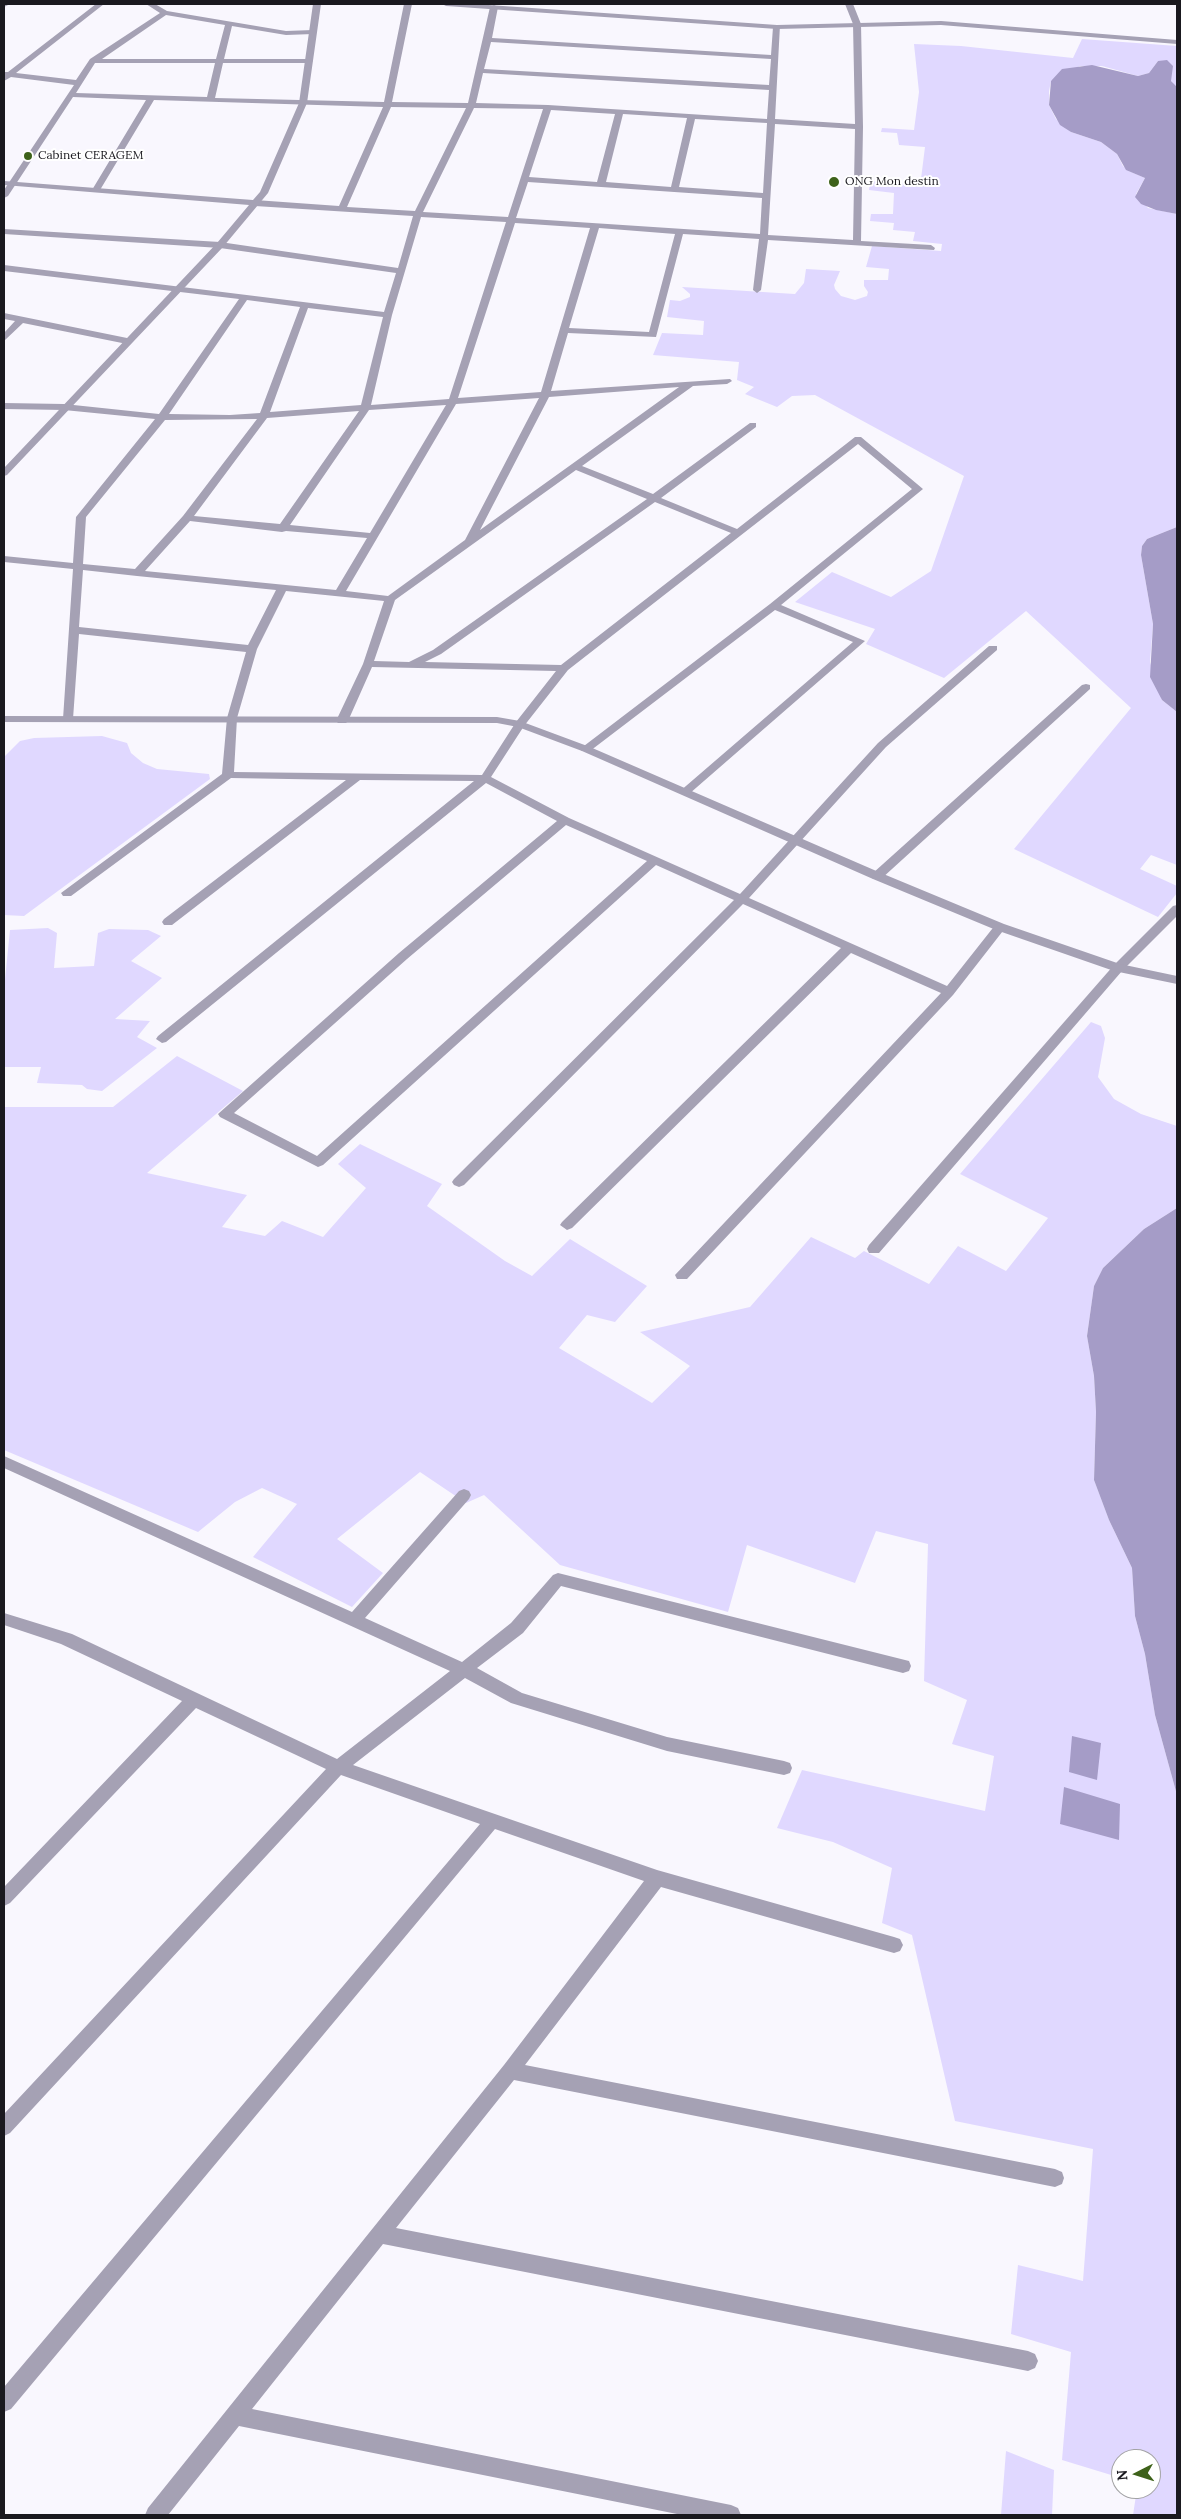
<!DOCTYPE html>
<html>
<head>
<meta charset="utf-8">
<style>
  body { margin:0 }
  #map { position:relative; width:1181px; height:2519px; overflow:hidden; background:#f9f7fe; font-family:Lora,serif }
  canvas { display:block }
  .frame { position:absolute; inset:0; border:5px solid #1a191f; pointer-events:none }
  .north { position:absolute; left:1111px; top:2449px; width:50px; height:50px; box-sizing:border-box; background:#fff; border:1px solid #a3a3a5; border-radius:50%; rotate:265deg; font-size:14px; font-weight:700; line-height:20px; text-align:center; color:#1a191f }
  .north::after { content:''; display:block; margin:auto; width:18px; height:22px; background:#3e621a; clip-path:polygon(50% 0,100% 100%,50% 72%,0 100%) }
</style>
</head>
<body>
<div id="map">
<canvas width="1181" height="2519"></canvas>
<div class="frame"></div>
<div class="north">N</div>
</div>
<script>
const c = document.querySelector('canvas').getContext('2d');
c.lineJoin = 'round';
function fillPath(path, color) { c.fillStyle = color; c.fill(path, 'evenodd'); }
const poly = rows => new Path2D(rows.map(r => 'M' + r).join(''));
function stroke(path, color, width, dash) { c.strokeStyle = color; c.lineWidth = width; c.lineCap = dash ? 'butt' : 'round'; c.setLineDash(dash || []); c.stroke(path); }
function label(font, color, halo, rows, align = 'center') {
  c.font = font + ' Lora,serif'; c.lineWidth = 4; c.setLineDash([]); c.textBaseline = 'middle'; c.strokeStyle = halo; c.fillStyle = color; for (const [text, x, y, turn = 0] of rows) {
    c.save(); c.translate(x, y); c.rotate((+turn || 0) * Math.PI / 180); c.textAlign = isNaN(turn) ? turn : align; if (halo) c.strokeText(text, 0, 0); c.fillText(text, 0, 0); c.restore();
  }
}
const green = poly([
  [1082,39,1177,46,1177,87,1173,84,1158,61,1149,73,1138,76,1102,66,1080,66,1051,81,1049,91,1049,105,1056,119,1071,132,1101,142,1117,154,1123,166,1129,171,1145,178,1136,194,1148,208,1177,214,1177,527,1147,539,1142,546,1141,555,1153,624,1150,662,1162,700,1177,712,1177,865,1151,855,1140,869,1177,886,1177,893,1158,917,1014,849,1131,708,1026,611,944,678,866,644,875,629,795,602,832,572,891,597,931,571,964,476,815,395,792,396,777,407,745,394,754,387,737,380,739,362,653,355,662,333,703,335,704,321,667,317,670,300,680,301,690,297,690,294,682,287,795,294,804,283,806,269,840,271,834,285,835,289,841,296,855,300,867,296,868,292,864,286,864,280,888,280,889,269,866,267,872,246,941,251,942,244,913,241,915,232,893,230,894,223,870,221,871,214,893,214,894,193,869,190,870,181,911,184,913,179,921,179,925,147,899,145,897,133,881,132,882,128,914,130,919,92,914,44,961,46,1073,58],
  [102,736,127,743,131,753,143,763,157,769,209,774,210,779,24,916,4,915,4,757,20,741,34,738],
  [48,928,57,933,54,968,94,966,98,933,109,929,148,930,161,936,131,961,162,978,115,1019,150,1021,137,1037,157,1048,102,1091,87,1089,82,1085,37,1083,41,1067,4,1067,4,989,10,930],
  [1091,1022,1101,1026,1105,1038,1098,1077,1114,1099,1141,1114,1177,1126,1177,1208,1144,1229,1103,1268,1094,1286,1087,1336,1094,1376,1096,1412,1094,1480,1109,1520,1132,1568,1135,1616,1145,1654,1155,1715,1177,1795,1177,2515,1133,2515,1137,2489,1151,2489,1151,2459,1121,2459,1121,2478,1062,2460,1071,2352,1011,2334,1018,2265,1083,2281,1093,2149,955,2121,912,1935,882,1923,892,1868,833,1842,777,1828,802,1770,985,1811,994,1756,952,1744,967,1700,924,1681,928,1544,876,1531,855,1583,747,1545,728,1612,560,1565,484,1495,466,1503,420,1472,337,1539,383,1573,352,1607,253,1557,297,1504,262,1488,235,1502,198,1532,4,1450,4,1107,113,1107,177,1056,243,1091,147,1173,247,1195,222,1227,265,1236,282,1221,323,1237,366,1188,338,1164,360,1144,442,1184,427,1206,505,1261,532,1276,570,1239,647,1286,615,1322,587,1315,559,1348,652,1403,690,1366,640,1332,750,1307,811,1237,855,1258,864,1251,929,1284,958,1246,1006,1271,1048,1218,960,1174],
  [1006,2451,1054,2470,1052,2515,1001,2515]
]);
const water = poly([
  [1167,60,1173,66,1171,81,1177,87,1177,214,1156,210,1141,204,1135,197,1145,178,1126,170,1117,154,1101,142,1071,132,1060,125,1049,105,1051,81,1062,69,1092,65,1138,76,1149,73,1158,61],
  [1177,527,1177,712,1162,700,1150,677,1153,624,1141,555,1142,546,1147,539],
  [1177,1208,1177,1795,1155,1715,1145,1654,1135,1616,1132,1568,1109,1520,1094,1480,1096,1412,1094,1376,1087,1336,1094,1286,1103,1268,1144,1229],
  [1072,1736,1101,1743,1097,1780,1069,1772],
  [1064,1787,1120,1804,1119,1840,1060,1824]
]);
const minor = poly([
  [4,4,10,4,4,7,4,4],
  [96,4,104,4,16,73,76,80,90,59,160,13,146,4,155,4,167,11,286,31,313,30,317,32,313,34,286,35,232,26,224,59,309,59,313,61,309,63,223,63,215,98,384,102,404,4,412,4,392,102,468,103,490,7,494,5,498,7,492,38,771,55,773,27,780,25,775,119,855,124,853,24,845,4,853,4,861,24,863,127,861,241,931,245,935,248,934,250,768,240,761,290,757,293,753,290,759,239,683,234,656,337,568,333,551,391,730,379,732,381,727,384,693,386,582,466,653,494,750,423,756,423,756,427,661,498,737,529,855,437,861,437,923,489,781,605,865,641,689,794,681,794,679,792,853,642,775,610,590,751,582,751,580,749,770,604,912,489,858,444,568,670,524,726,491,777,569,818,740,894,878,743,989,646,997,646,997,650,886,747,749,898,947,986,996,924,1000,923,1006,927,953,995,687,1279,677,1279,675,1275,941,993,851,953,572,1228,567,1230,560,1225,562,1222,841,948,743,904,464,1185,459,1187,454,1185,452,1182,454,1179,734,900,656,865,323,1165,318,1167,220,1117,218,1114,399,953,557,821,486,783,166,1042,162,1043,156,1039,158,1036,474,781,360,780,172,925,164,925,162,922,164,919,346,780,231,778,71,896,63,896,61,893,222,774,227,718,246,652,79,634,73,719,68,722,64,721,63,719,73,569,4,562,4,556,73,563,76,517,155,419,64,410,4,409,4,403,64,404,159,414,239,299,4,271,4,265,384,312,396,273,220,248,4,234,4,229,220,242,398,268,413,216,255,206,251,203,255,200,339,206,383,107,154,100,100,190,96,192,92,190,146,100,73,97,8,196,4,198,4,190,74,85,11,77,4,81,4,72,8,72,96,4],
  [166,15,225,25,216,59,102,59,166,15],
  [491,42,771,59,769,85,484,69,491,42],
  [95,63,215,63,207,97,76,93,95,63],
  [483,73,769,90,767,119,548,105,476,103,483,73],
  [391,107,466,108,415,211,347,207,391,107],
  [474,108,543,109,508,217,423,212,474,108],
  [551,110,615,114,597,182,529,177,551,110],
  [623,114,687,118,671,187,606,182,623,114],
  [695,119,767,123,763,193,679,187,695,119],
  [775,124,855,129,853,240,768,235,775,124],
  [528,182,762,198,760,234,516,218,528,182],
  [421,217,506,222,449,399,371,405,392,315,421,217],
  [515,223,590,228,541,392,458,398,515,223],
  [599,228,675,234,649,332,569,328,599,228],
  [247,300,300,307,260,413,230,415,169,414,247,300],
  [308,308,383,317,361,405,270,412,308,308],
  [679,387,572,464,480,530,549,397,679,387],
  [539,398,465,540,388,596,346,591,456,404,539,398],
  [446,405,370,533,290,525,369,410,446,405],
  [359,411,280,524,194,516,267,418,359,411],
  [257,419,183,516,135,569,83,564,86,517,165,420,257,419],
  [576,470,647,499,433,650,409,662,374,661,395,600,576,470],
  [655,502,731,533,561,665,425,662,441,654,655,502],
  [190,521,282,532,286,531,367,538,336,590,145,571,190,521],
  [83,570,137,576,276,590,248,645,79,627,83,570],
  [286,591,384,601,363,664,336,721,338,723,346,723,348,721,372,667,556,671,516,722,482,775,234,772,237,718,257,649,286,591],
  [566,825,647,861,317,1156,234,1113,407,959,566,825],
  [4,313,127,338,132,341,127,344,23,323,4,341,4,333,15,321,4,319,4,313],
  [1086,684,1090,685,1090,689,881,879,873,879,871,876,873,873,1082,685,1086,684],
  [1177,905,1177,916,1122,971,879,1253,869,1253,867,1249,869,1245,1114,965,1173,906,1177,905],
  [4,1456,352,1612,459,1491,464,1489,469,1491,471,1495,469,1499,365,1618,462,1662,511,1623,553,1575,558,1573,909,1661,911,1666,909,1671,903,1673,561,1586,523,1633,477,1668,522,1693,667,1737,784,1761,790,1763,792,1768,790,1773,784,1775,667,1751,511,1703,465,1678,353,1765,657,1870,894,1937,900,1939,903,1945,900,1951,894,1953,661,1887,525,2065,1055,2169,1062,2172,1064,2178,1062,2184,1055,2187,514,2080,396,2228,1028,2351,1035,2354,1038,2361,1035,2368,1028,2371,383,2244,252,2409,731,2505,738,2508,741,2515,682,2515,239,2426,168,2515,145,2515,148,2508,504,2065,644,1881,495,1829,11,2409,4,2412,4,2387,480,1824,341,1775,10,2133,4,2136,4,2114,326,1769,196,1708,10,1903,4,1906,4,1887,182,1701,61,1644,4,1625,4,1613,72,1634,337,1759,450,1671,4,1468,4,1456]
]);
const tertiary = poly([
  [313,4,321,4,307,103,268,193,223,247,7,475,4,476,4,468,217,243,249,205,4,185,4,181,253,200,260,192,299,103,313,4],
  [442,4,474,4,777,25,941,21,1177,40,1177,44,941,25,777,29,446,6,442,4],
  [4,716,497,717,520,721,590,747,881,873,1004,924,1120,964,1177,976,1177,984,1114,971,996,930,873,879,582,751,518,727,497,723,4,722,4,716]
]);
const markers = [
  [28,156,5,"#3e621a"],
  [834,182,6,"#3e621a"]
];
const farPoinames = [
  ["Cabinet CERAGEM",38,156],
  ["ONG Mon destin",845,182]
];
fillPath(green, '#e0d8ff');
fillPath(water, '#a59cc7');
fillPath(minor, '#a5a1b4');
fillPath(tertiary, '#a5a1b4');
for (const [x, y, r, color] of markers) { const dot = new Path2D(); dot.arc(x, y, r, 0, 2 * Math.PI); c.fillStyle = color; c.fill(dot); stroke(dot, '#fff', 2); }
label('12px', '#1a191f', '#fff', farPoinames, 'left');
</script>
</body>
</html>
